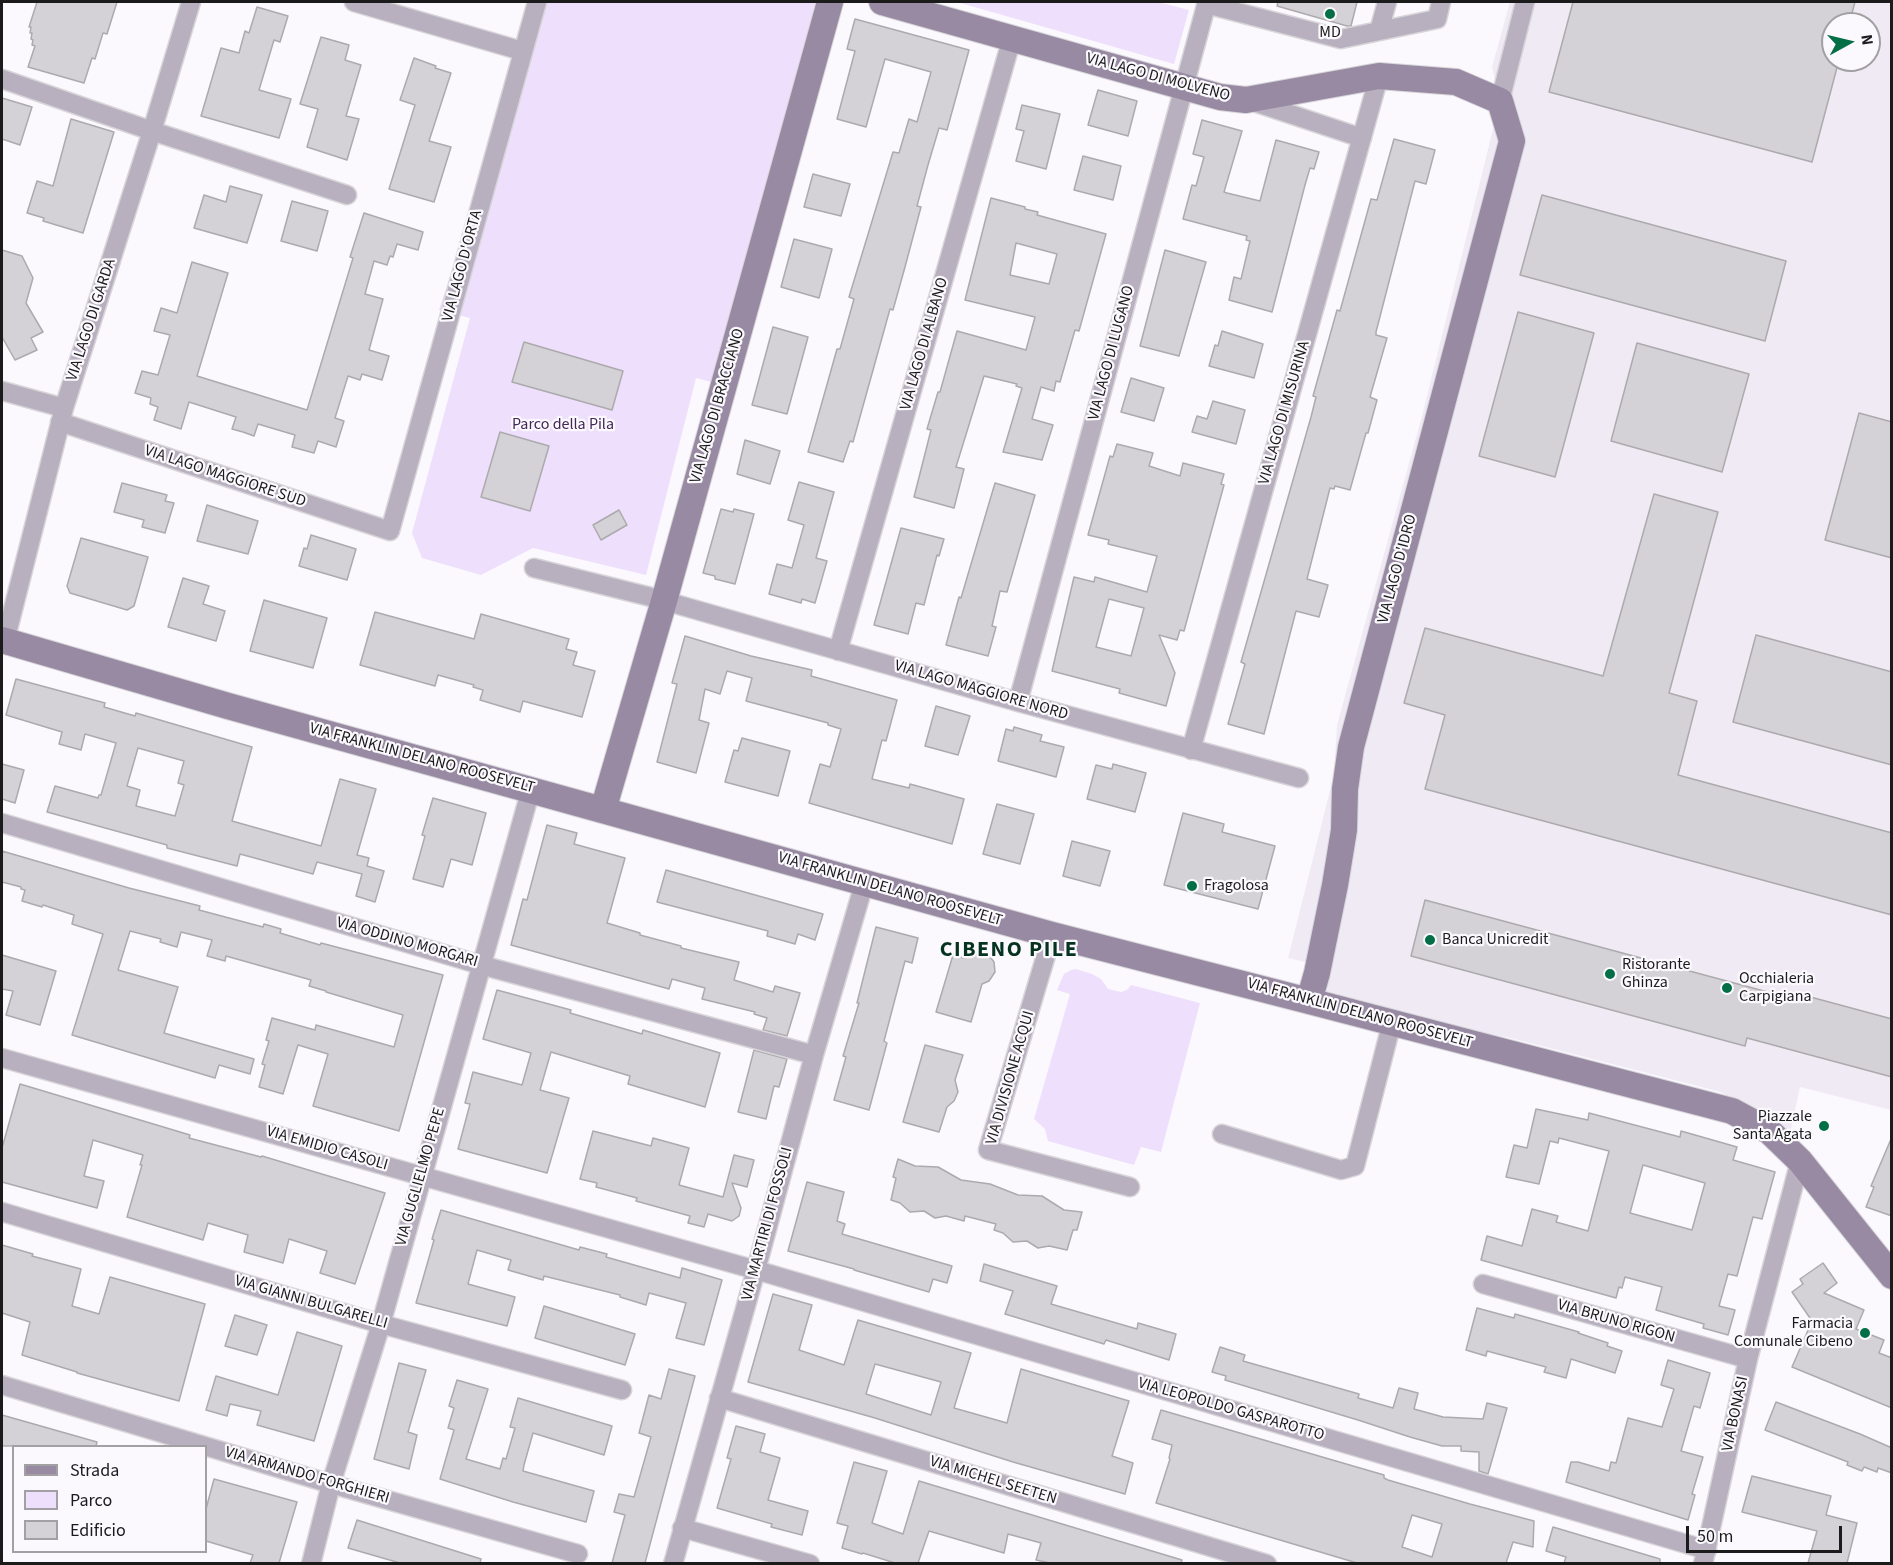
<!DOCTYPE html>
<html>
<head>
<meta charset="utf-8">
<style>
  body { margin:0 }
  #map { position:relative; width:1893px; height:1565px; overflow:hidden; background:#fbf9fd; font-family:"Source Sans 3",sans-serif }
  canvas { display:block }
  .frame { position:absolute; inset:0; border:3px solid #1c1b1c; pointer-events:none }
  .legend { position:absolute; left:12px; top:1445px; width:195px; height:108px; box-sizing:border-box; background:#fbf9fd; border:2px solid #a2a0a3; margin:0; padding:8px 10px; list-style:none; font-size:18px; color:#1c1b1c }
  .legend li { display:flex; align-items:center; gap:12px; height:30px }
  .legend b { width:30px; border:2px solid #a2a0a3 }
  .north { position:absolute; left:1821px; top:12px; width:60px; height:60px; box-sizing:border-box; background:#fbf9fd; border:2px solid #a2a0a3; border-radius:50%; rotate:82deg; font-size:16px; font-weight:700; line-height:24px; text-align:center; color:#1c1b1c }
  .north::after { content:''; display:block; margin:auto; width:21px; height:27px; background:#046f46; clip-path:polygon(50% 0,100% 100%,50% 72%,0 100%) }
  .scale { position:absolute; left:1686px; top:1526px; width:156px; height:27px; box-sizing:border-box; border:3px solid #1c1b1c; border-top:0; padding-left:8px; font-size:18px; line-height:21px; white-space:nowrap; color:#1c1b1c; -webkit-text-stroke:4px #fbf9fd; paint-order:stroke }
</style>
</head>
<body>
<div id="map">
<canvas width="1893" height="1565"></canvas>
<div class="frame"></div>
<ul class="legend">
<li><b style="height:8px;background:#978aa2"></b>Strada</li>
<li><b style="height:16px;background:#eedffc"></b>Parco</li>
<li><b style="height:16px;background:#d4d2d6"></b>Edificio</li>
</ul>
<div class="north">N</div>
<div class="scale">50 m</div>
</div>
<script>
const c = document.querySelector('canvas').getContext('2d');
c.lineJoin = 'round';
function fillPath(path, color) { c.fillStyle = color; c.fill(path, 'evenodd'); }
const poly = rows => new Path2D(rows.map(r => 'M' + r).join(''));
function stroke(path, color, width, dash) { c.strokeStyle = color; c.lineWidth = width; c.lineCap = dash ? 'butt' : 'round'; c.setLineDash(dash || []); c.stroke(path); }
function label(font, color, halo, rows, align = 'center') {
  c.font = font + ' "Source Sans 3",sans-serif'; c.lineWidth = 4.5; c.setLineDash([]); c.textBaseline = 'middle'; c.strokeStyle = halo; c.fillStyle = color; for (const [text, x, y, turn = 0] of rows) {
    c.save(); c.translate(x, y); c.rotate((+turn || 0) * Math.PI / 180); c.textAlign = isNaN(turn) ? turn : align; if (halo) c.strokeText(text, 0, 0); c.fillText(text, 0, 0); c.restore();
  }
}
const built = poly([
  [1510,2,1891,2,1891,1110,1800,1087,1789,1139,1721,1092,1511,1038,1309,1001,1318,965,1288,958,1334,774,1337,725,1422,416,1500,101,1492,67],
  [1833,24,1869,24,1869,60,1833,60]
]);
const green = poly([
  [540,2,823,2,723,385,696,378,646,575,533,548,481,575,422,558,412,533,470,318,439,310],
  [957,2,1158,2,1189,10,1174,64],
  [1076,969,1092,974,1101,979,1108,989,1121,992,1127,990,1131,985,1200,1003,1161,1152,1141,1147,1134,1165,1048,1141,1045,1129,1034,1119,1070,994,1057,990,1064,974,1071,970]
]);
const building = poly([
  [37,2,117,2,107,34,103,33,95,59,92,58,84,83,28,67,35,46,32,45,33,40,31,39,32,33,30,33,31,27,29,27,37,2],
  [1278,2,1357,2,1351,26,1347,26,1277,6,1278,2],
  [1573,2,1855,2,1849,24,1833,24,1833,60,1839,60,1812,162,1549,92,1573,2],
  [257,7,288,16,280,42,274,40,259,90,291,99,279,138,201,116,221,48,239,53,245,31,249,33,257,7],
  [855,19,969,50,947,130,939,128,928,165,917,206,921,207,905,267,893,310,890,309,853,442,850,441,843,462,808,452,837,349,840,349,854,299,849,297,893,152,899,153,909,119,917,122,931,72,885,59,866,127,837,119,855,51,847,49,855,19],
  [321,37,349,45,345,60,361,65,346,116,359,119,347,160,307,147,318,109,300,104,321,37],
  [414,58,436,66,435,68,451,73,429,141,451,147,434,202,389,189,415,105,400,100,414,58],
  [1098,90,1137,101,1128,136,1088,125,1098,90],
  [2,98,32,107,20,145,2,139,2,98],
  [1022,105,1060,114,1046,169,1016,161,1024,131,1016,129,1022,105],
  [71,119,114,132,83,233,43,221,44,218,27,213,37,181,53,186,71,119],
  [1202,120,1242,131,1224,192,1227,193,1260,201,1276,140,1319,152,1314,169,1310,168,1305,185,1272,312,1229,300,1234,277,1241,279,1250,241,1246,240,1247,236,1183,219,1192,185,1196,186,1204,157,1193,154,1202,120],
  [1394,139,1435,150,1426,184,1415,181,1376,332,1376,335,1387,338,1370,397,1377,400,1368,433,1366,433,1350,490,1335,486,1334,489,1330,488,1307,579,1328,585,1319,617,1296,611,1264,734,1228,724,1245,664,1241,662,1311,417,1316,397,1313,396,1337,310,1340,311,1371,199,1377,200,1394,139],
  [1083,156,1121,166,1113,200,1074,190,1083,156],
  [813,174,850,184,841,216,804,207,813,174],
  [230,186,262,195,247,243,194,228,204,195,226,202,230,186],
  [1542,195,1786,261,1765,341,1520,275,1542,195],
  [991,198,1025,207,1025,209,1038,212,1037,215,1106,234,1079,331,1075,330,1060,382,1056,381,1054,391,1041,387,1032,419,1053,425,1042,460,1003,452,1022,388,1016,386,1017,384,984,376,956,467,964,469,954,508,914,497,931,430,927,429,938,392,940,392,957,331,1026,350,1035,317,965,300,991,198],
  [1016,243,1057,254,1049,284,1010,275,1016,243],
  [292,201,328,211,317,251,281,241,292,201],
  [364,213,423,232,418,250,397,244,393,257,390,256,387,265,374,261,365,294,383,299,369,350,389,356,382,380,362,374,360,380,348,376,335,418,344,421,336,447,318,441,314,453,292,447,295,435,258,424,254,436,243,432,232,429,236,417,189,402,181,429,154,420,158,407,150,404,151,398,135,393,142,371,158,375,170,335,154,331,161,308,177,313,192,262,228,273,197,376,307,410,353,258,350,257,364,213],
  [794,239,832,249,819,298,781,287,794,239],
  [2,250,22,256,33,278,26,303,43,332,31,338,37,350,15,360,2,337,2,250],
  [1165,250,1206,262,1179,356,1140,346,1165,250],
  [1518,312,1594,333,1555,477,1479,456,1518,312],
  [773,327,808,337,787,414,752,405,773,327],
  [1222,331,1263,344,1254,378,1209,366,1215,345,1218,346,1222,331],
  [524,342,623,371,612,410,512,382,524,342],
  [1637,343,1749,374,1722,472,1611,441,1637,343],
  [1131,378,1164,388,1154,421,1121,412,1131,378],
  [1213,401,1245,410,1236,444,1192,432,1197,416,1207,419,1213,401],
  [1859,413,1892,422,1892,558,1825,540,1859,413],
  [500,432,549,446,530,511,481,497,500,432],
  [745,440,780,451,770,484,737,474,745,440],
  [1117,444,1153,453,1149,466,1180,476,1183,463,1224,474,1221,484,1224,485,1184,631,1180,630,1177,640,1159,635,1175,673,1166,706,1119,693,1120,689,1052,671,1074,577,1094,582,1095,577,1147,592,1157,556,1108,544,1109,540,1088,535,1110,456,1113,457,1117,444],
  [1109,599,1144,608,1131,656,1096,647,1109,599],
  [799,482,834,492,816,558,827,561,815,603,802,599,801,603,769,594,777,564,792,568,804,525,788,520,799,482],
  [122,483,167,495,165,501,174,503,165,533,142,527,144,520,114,512,122,483],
  [995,483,1035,495,1007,592,1000,591,992,626,996,627,988,656,946,645,959,597,961,598,995,483],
  [1654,494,1718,512,1669,693,1697,701,1678,775,1892,833,1892,915,1425,789,1445,715,1404,703,1425,628,1603,676,1654,494],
  [207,505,258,521,248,554,197,541,207,505],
  [721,509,733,512,734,509,754,514,735,584,715,579,715,576,703,573,721,509],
  [619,510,627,525,601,540,593,525,619,510],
  [901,528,944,539,939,556,937,555,924,605,916,603,908,634,874,625,901,528],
  [311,535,356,549,347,580,299,566,304,548,307,549,311,535],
  [81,538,148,557,134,606,127,610,70,593,67,586,81,538],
  [183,578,209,586,203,604,225,611,216,641,168,627,183,578],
  [264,600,327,618,313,668,250,651,264,600],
  [375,612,474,639,481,614,569,639,566,649,577,652,573,665,595,671,582,717,523,701,520,712,480,700,483,690,473,687,474,685,438,675,435,686,360,665,375,612],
  [1756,635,1892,672,1892,765,1733,722,1756,635],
  [685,636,751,656,812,670,811,676,897,700,886,741,882,740,872,779,909,788,910,784,964,799,952,844,809,803,820,764,830,767,841,729,828,725,828,723,746,701,752,678,727,671,720,694,705,689,699,720,709,723,696,773,657,762,677,684,672,683,685,636],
  [16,679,105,703,104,707,135,716,136,713,252,747,232,821,321,846,340,779,376,789,357,855,369,858,367,866,384,871,375,902,356,896,362,874,317,862,313,874,240,854,237,866,167,848,167,845,47,812,55,786,98,798,99,795,101,795,116,743,85,734,81,750,59,744,62,732,6,715,16,679],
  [138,748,184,761,178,783,184,785,175,816,136,806,140,790,127,786,138,748],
  [936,706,970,716,958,755,925,746,936,706],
  [1014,727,1042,735,1040,741,1064,747,1056,777,998,761,1006,729,1013,731,1014,727],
  [742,738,790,751,778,796,725,782,734,750,738,751,742,738],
  [2,764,24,770,15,803,2,799,2,764],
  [1113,764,1146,773,1135,812,1087,799,1096,765,1112,769,1113,764],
  [433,798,486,813,472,865,451,859,443,887,413,879,425,836,422,835,433,798],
  [997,804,1034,814,1020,864,983,854,997,804],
  [1183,813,1224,824,1222,832,1275,846,1258,909,1164,885,1183,813],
  [547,825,577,833,574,844,625,858,607,923,640,933,640,935,681,946,681,948,739,962,734,980,773,992,775,986,800,993,787,1036,763,1030,767,1018,754,1014,755,1012,702,999,705,988,672,979,669,989,511,945,523,899,527,900,547,825],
  [1072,841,1110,851,1100,886,1063,876,1072,841],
  [2,851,129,888,200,906,199,910,263,927,264,924,281,929,280,933,320,945,321,943,443,975,399,1131,313,1106,328,1054,298,1045,283,1094,259,1087,265,1065,262,1064,269,1041,266,1040,272,1018,315,1030,316,1025,394,1047,403,1015,326,992,326,991,309,986,311,980,226,956,225,961,207,956,212,940,181,932,177,947,160,942,161,939,130,931,118,970,178,987,164,1033,254,1059,250,1074,219,1065,215,1078,72,1035,103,934,72,924,74,915,43,905,42,907,22,901,25,890,21,889,21,887,2,882,2,851],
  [666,870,823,914,815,940,798,934,795,944,767,936,768,931,657,902,666,870],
  [1425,900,1790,998,1792,992,1892,1019,1892,1077,1747,1038,1745,1046,1411,956,1425,900],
  [876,927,918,938,912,963,905,961,884,1041,887,1043,869,1110,834,1100,846,1057,843,1056,859,1003,857,1003,876,927],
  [981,953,991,958,994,962,995,972,989,981,982,984,971,1022,936,1012,953,955,964,958,981,953],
  [2,955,56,971,40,1025,6,1015,13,991,2,989,2,955],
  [497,990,571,1010,570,1013,642,1034,643,1030,720,1053,705,1107,628,1084,630,1076,551,1052,540,1090,569,1098,547,1173,458,1149,470,1104,465,1103,473,1072,522,1085,531,1053,483,1039,497,990],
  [925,1045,963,1055,955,1080,958,1092,954,1101,947,1107,939,1132,903,1122,925,1045],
  [754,1050,787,1059,779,1087,774,1086,766,1119,738,1112,754,1050],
  [20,1084,190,1135,189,1138,261,1157,262,1156,385,1193,355,1284,320,1273,327,1251,289,1239,283,1263,244,1252,248,1235,208,1223,203,1240,127,1217,142,1165,140,1165,143,1155,93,1140,84,1176,104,1181,97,1208,2,1182,2,1148,20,1084],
  [1536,1109,1588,1120,1589,1113,1680,1137,1681,1131,1737,1147,1733,1160,1775,1172,1762,1219,1753,1217,1737,1276,1728,1274,1719,1306,1735,1310,1728,1335,1703,1328,1704,1324,1656,1310,1662,1287,1625,1277,1622,1288,1619,1287,1616,1298,1481,1260,1487,1236,1522,1246,1532,1209,1558,1216,1556,1222,1588,1231,1609,1151,1559,1138,1558,1143,1550,1141,1539,1184,1506,1177,1514,1145,1527,1148,1536,1109],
  [1643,1165,1705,1183,1692,1230,1630,1213,1643,1165],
  [593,1131,651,1146,653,1138,689,1148,679,1185,723,1197,734,1155,754,1160,747,1187,732,1183,741,1208,739,1216,732,1221,708,1214,704,1227,688,1223,690,1216,636,1201,637,1198,596,1187,597,1183,580,1179,593,1131],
  [1891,1139,1892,1139,1892,1216,1866,1207,1874,1187,1871,1186,1891,1139],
  [898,1159,915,1166,938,1167,961,1180,990,1184,1018,1195,1042,1196,1064,1210,1082,1212,1077,1230,1073,1230,1067,1250,1049,1246,1038,1248,1027,1241,1013,1242,1003,1233,994,1230,996,1224,965,1216,964,1221,946,1216,935,1218,924,1211,910,1212,900,1203,891,1200,896,1178,893,1177,898,1159],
  [807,1182,844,1192,837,1221,845,1224,842,1234,952,1266,947,1283,933,1279,929,1292,854,1270,854,1269,788,1251,807,1182],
  [441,1210,579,1250,580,1247,607,1254,606,1257,680,1278,682,1268,722,1280,704,1345,676,1338,686,1303,649,1293,646,1305,620,1297,620,1295,544,1276,543,1280,508,1270,511,1260,477,1250,468,1284,515,1297,507,1326,416,1303,434,1240,432,1239,441,1210],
  [2,1245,33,1254,32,1256,81,1269,72,1306,99,1314,110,1277,205,1304,179,1401,77,1373,77,1372,22,1355,30,1322,2,1313,2,1245],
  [1823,1263,1837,1283,1824,1293,1864,1310,1856,1329,1884,1340,1879,1353,1892,1358,1892,1408,1792,1367,1812,1321,1792,1292,1803,1284,1800,1279,1823,1263],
  [984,1264,1057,1286,1051,1304,1137,1329,1138,1323,1176,1334,1169,1360,1106,1340,1104,1344,1005,1314,1013,1291,980,1281,984,1264],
  [773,1294,812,1305,799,1350,844,1365,858,1320,971,1353,954,1408,1007,1423,1021,1369,1129,1401,1112,1456,1133,1463,1125,1494,1013,1462,875,1418,748,1382,773,1294],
  [875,1364,941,1382,931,1415,866,1394,875,1364],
  [544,1306,635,1334,625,1365,535,1338,544,1306],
  [1477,1308,1514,1318,1515,1314,1579,1332,1578,1333,1608,1343,1607,1346,1622,1351,1615,1373,1571,1359,1566,1378,1544,1372,1546,1367,1487,1351,1486,1356,1466,1350,1477,1308],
  [235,1315,267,1325,257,1355,225,1346,235,1315],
  [297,1332,342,1346,314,1441,257,1425,261,1411,230,1404,227,1416,206,1410,216,1376,278,1395,297,1332],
  [1220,1347,1245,1355,1243,1361,1359,1394,1358,1398,1393,1408,1399,1388,1418,1393,1414,1409,1443,1417,1483,1419,1487,1403,1507,1408,1488,1474,1479,1471,1479,1452,1461,1451,1461,1446,1442,1446,1410,1437,1358,1420,1225,1380,1226,1376,1212,1372,1220,1347],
  [1668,1360,1710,1373,1700,1408,1694,1406,1681,1451,1703,1457,1692,1494,1695,1495,1688,1520,1566,1482,1571,1462,1578,1462,1609,1471,1611,1462,1616,1463,1628,1418,1662,1427,1674,1389,1661,1385,1668,1360],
  [399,1363,426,1370,408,1432,417,1435,409,1469,374,1459,399,1363],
  [669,1369,695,1376,645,1563,612,1563,625,1515,614,1512,619,1494,634,1497,651,1437,639,1433,649,1395,661,1399,669,1369],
  [457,1380,488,1389,466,1459,500,1469,503,1458,506,1459,515,1428,510,1427,518,1398,612,1426,604,1455,533,1433,524,1465,523,1471,594,1491,586,1522,513,1502,440,1479,454,1430,448,1428,454,1408,449,1406,457,1380],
  [1776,1402,1860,1434,1892,1448,1892,1473,1878,1468,1877,1472,1864,1467,1862,1471,1847,1465,1848,1462,1765,1430,1776,1402],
  [1161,1410,1384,1475,1384,1478,1388,1480,1470,1504,1534,1521,1533,1547,1513,1542,1506,1563,1357,1563,1156,1503,1170,1459,1169,1458,1172,1445,1152,1439,1161,1410],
  [1412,1515,1442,1524,1432,1557,1402,1547,1412,1515],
  [2,1415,97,1442,96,1446,2,1446,2,1415],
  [736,1426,765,1434,760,1452,780,1458,768,1500,808,1511,802,1535,771,1527,772,1524,717,1508,731,1459,727,1458,736,1426],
  [854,1462,887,1471,872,1523,903,1534,919,1481,1182,1560,1181,1563,1050,1563,1036,1560,1041,1543,1008,1534,1004,1553,929,1531,918,1563,895,1563,863,1553,862,1554,842,1548,848,1526,837,1523,854,1462],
  [1752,1476,1831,1496,1826,1515,1857,1523,1847,1563,1808,1563,1817,1531,1742,1512,1752,1476],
  [214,1479,297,1502,279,1563,250,1563,253,1555,206,1541,206,1509,214,1479],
  [357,1520,481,1559,480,1563,400,1563,348,1548,357,1520],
  [1553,1527,1660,1559,1660,1563,1564,1563,1566,1557,1546,1551,1553,1527]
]);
const street = poly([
  [354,2,522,51],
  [1206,4,1341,39,1437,19,1441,2],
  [1379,31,1387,2],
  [2,79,152,131,347,195],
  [1251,101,1362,138],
  [1500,101,1525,2],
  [2,391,64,408],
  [60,422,390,531,537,2],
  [534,568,651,597,1018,702,1299,778],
  [5,641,64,408,152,131,191,2],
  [838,651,1012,38],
  [1018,702,1207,2],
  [1191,750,1379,76],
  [2,823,481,965,814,1055],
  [1052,935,988,1150,1130,1187],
  [2,1058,756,1270,1707,1550],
  [1222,1134,1341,1170,1355,1166,1392,1022],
  [2,1212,381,1324,622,1390],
  [1483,1284,1748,1359],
  [2,1385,331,1484,578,1554],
  [719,1398,1267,1564],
  [682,1528,810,1564],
  [311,1564,331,1484,381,1324,531,789],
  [673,1564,756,1270,814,1055,864,884],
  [1703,1564,1748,1359,1800,1161]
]);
const secondary = poly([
  [882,2,1220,97,1246,100,1379,76,1456,82,1500,101,1512,141,1351,747,1345,789,1344,830,1335,885,1317,973,1309,1001],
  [2,640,228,706,1052,935,1309,1001,1732,1111,1769,1131,1800,1161,1892,1276],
  [603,810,664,601,830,2]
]);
const markers = [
  [1330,14,6,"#046f46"],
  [1192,886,6,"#046f46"],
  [1430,940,6,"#046f46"],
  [1610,974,6,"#046f46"],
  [1727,988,6,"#046f46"],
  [1824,1126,6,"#046f46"],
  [1865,1333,6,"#046f46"]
];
const poiNames = [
  ["MD",1330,33,"center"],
  ["Fragolosa",1204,886],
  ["Banca Unicredit",1442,940],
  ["Ristorante",1622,965],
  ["Ghinza",1622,983],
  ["Occhialeria",1739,979],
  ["Carpigiana",1739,997],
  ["Piazzale",1812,1117,"right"],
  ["Santa Agata",1812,1135,"right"],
  ["Farmacia",1853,1324,"right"],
  ["Comunale Cibeno",1853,1342,"right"]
];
const streetNames = [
  ["VIA LAGO DI MOLVENO",1158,78,15],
  ["VIA LAGO D'ORTA",463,266,-75],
  ["VIA LAGO DI GARDA",92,320,-72],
  ["VIA LAGO DI ALBANO",925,344,-74],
  ["VIA LAGO DI LUGANO",1112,353,-75],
  ["VIA LAGO DI BRACCIANO",718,406,-74],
  ["VIA LAGO DI MISURINA",1285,413,-74],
  ["VIA LAGO MAGGIORE SUD",225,477,18],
  ["VIA LAGO D'IDRO",1398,569,-75],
  ["VIA LAGO MAGGIORE NORD",981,691,16],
  ["VIA FRANKLIN DELANO ROOSEVELT",422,759,15],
  ["VIA FRANKLIN DELANO ROOSEVELT",890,890,16],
  ["VIA ODDINO MORGARI",407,943,16],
  ["VIA FRANKLIN DELANO ROOSEVELT",1360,1014,15],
  ["VIA DIVISIONE ACQUI",1011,1078,-74],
  ["VIA EMIDIO CASOLI",327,1149,16],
  ["VIA GUGLIELMO PEPE",421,1177,-74],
  ["VIA MARTIRI DI FOSSOLI",768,1224,-75],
  ["VIA GIANNI BULGARELLI",311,1303,16],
  ["VIA BRUNO RIGON",1616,1322,16],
  ["VIA LEOPOLDO GASPAROTTO",1231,1410,16],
  ["VIA BONASI",1736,1414,-78],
  ["VIA ARMANDO FORGHIERI",307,1476,16],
  ["VIA MICHEL SEETEN",993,1481,17]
];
const parkNames = [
  ["Parco della Pila",563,425]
];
const districtNames = [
  ["CIBENO PILE",1009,951]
];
fillPath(built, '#f0eaf5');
fillPath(green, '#eedffc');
fillPath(building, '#d4d2d6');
stroke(building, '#acaaad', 1.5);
stroke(street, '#d7d5d9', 21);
stroke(secondary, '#d7d5d9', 28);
stroke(street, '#b8afbf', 18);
stroke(secondary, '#978aa2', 26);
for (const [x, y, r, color] of markers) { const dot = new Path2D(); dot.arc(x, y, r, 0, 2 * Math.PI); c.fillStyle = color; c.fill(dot); stroke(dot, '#fbf9fd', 2); }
label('16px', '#1c1b1c', '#fbf9fd', poiNames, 'left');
label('16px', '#1c1b1c', '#fbf9fd', streetNames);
label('16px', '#422756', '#fbf9fd', parkNames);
c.letterSpacing = '1.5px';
label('bold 22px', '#06331f', '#fbf9fd', districtNames);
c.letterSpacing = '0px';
</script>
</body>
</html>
